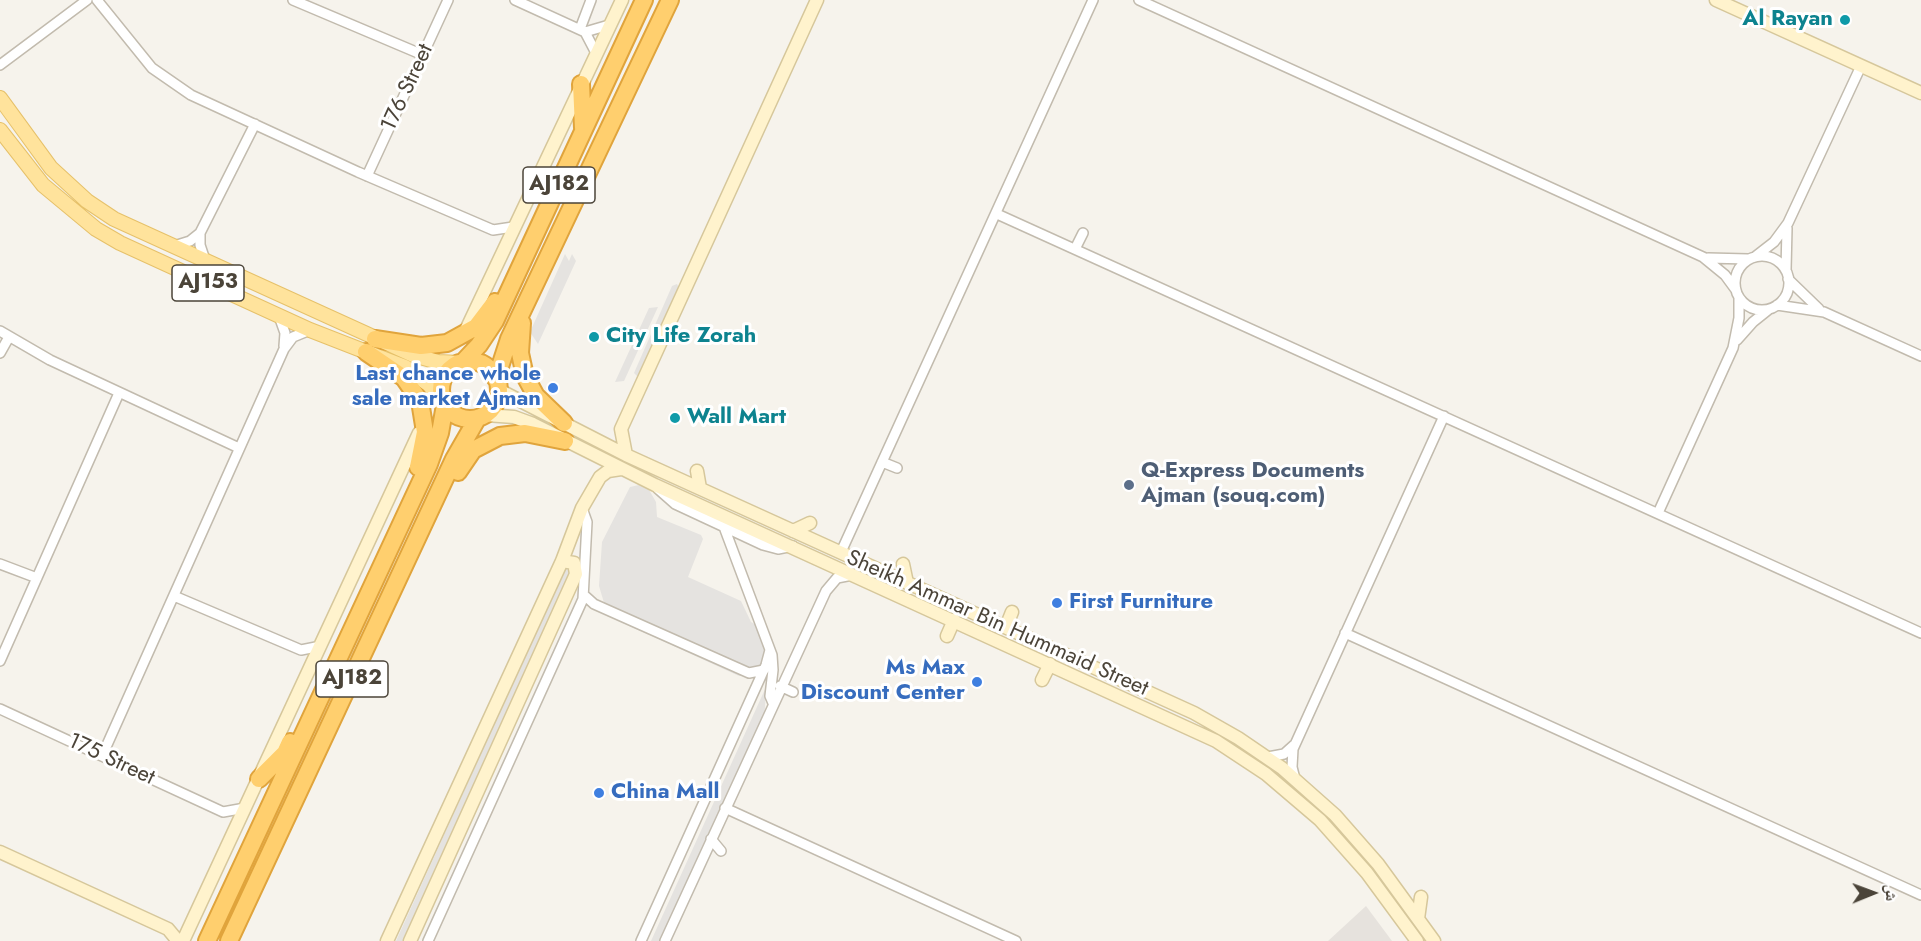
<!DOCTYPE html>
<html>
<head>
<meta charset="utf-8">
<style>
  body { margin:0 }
  #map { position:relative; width:1921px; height:941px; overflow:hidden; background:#f6f3ec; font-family:Jost,"Noto Naskh Arabic",sans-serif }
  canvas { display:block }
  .north { position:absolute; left:1843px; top:863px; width:60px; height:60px; -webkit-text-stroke:4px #fff; paint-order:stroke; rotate:89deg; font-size:16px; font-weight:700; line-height:24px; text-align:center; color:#4b4439 }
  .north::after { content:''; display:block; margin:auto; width:21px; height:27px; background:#4b4439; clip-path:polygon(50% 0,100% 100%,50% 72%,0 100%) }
</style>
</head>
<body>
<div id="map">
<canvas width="1921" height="941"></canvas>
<div class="north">ش</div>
</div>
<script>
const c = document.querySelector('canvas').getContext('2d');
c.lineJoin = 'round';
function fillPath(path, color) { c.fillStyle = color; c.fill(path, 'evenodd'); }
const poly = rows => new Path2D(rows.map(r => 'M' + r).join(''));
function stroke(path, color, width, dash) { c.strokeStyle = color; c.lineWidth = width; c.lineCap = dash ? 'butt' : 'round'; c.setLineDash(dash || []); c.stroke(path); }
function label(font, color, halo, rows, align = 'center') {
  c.font = font + ' Jost,sans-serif'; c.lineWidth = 6; c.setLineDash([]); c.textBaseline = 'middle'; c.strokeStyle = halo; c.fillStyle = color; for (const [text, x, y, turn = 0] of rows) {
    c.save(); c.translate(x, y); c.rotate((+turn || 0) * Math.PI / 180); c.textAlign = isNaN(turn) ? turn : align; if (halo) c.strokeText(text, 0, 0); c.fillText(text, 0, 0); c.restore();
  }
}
const industrial = poly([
  [1366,906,1392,941,1328,941]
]);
const parking = poly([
  [565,254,569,261,572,254,576,261,538,344,530,332],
  [677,284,680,290,640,379,634,373,672,286],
  [658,307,624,381,615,382,649,308],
  [639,485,648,488,656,502,657,517,701,535,703,539,688,577,741,601,751,622,762,628,768,651,762,668,752,674,739,676,608,616,599,586,602,542,630,487],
  [565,568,571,573,404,941,396,941],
  [766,687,764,725,665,941,651,941]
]);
const street = poly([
  [97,0,152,68,191,95,358,172,493,230,513,227],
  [293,0,423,55],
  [515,0,585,32,596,53],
  [1139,0,1703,257,1725,275,1736,290],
  [580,29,591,0],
  [585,32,609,25],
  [0,65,87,0],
  [367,176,448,0],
  [997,214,1921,633],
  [174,246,190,241,200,233],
  [1075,249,1083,233],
  [1756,256,1774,242,1788,223,1861,66],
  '1735 283a27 27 0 1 1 54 0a27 27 0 1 1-54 0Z',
  [1708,258,1748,259],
  [205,260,200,245,200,233,255,124],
  [1786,270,1787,228],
  [1788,279,1819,309],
  [1777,305,1824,312,1921,356],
  [279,316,285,333,284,346],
  [0,331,50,360,239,448],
  [1737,340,1753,322,1768,310],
  [0,353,9,337],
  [882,462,897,468],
  [658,489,675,504,763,545,778,549,793,546],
  [1658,513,1733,348,1739,318,1739,298],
  [724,527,772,655,773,670,770,696,773,703],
  [841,552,1093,0],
  [0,564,37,578],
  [584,595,594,604,749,673,764,670],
  [174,596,301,650,321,646],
  [1345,633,1921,895],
  [0,661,119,393],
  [780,686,793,692],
  [0,709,223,812,245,808],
  [102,756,284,349,293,337,310,330],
  [1268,757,1284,754,1294,745],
  [1295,779,1292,767,1293,749,1444,416],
  [725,808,1016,941],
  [711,839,721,851],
  [428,941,583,599,587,522,582,508],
  [641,941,766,665,770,650],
  [665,941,826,591,837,578,852,575]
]);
const secondary = poly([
  [1716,0,1921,93],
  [466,330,622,0],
  [499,390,626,455,1194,713,1238,738,1282,768,1335,815,1378,864,1434,941],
  [486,415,514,417,533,424,655,485,1216,741,1266,774,1320,820,1367,873,1417,941],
  [626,455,621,429,817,0],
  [697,471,700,488],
  [793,531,810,523],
  [903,564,907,583],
  [1006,627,1012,612],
  [947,636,954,620],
  [1042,680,1050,664],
  [0,852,168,929,178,941],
  [1418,919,1421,897],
  [183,941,419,433],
  [387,941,562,561,582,508,600,477,608,471,621,469],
  [410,941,576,574,574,563,562,561]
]);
const primary = poly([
  [0,98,51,168,87,201,114,219,413,355,438,362,460,363],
  [0,130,43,185,96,229,120,243,310,330,405,367,428,384,442,399]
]);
const highway = poly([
  [581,84,583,128],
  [522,323,520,353,525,376,536,396,564,423],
  [375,339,421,346,447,343,476,327,495,302],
  [366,352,404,378,420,401,425,432,418,467],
  '441 390a29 29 0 1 1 58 0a29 29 0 1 1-58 0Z',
  [463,362,479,345,495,321,644,0],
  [496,379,509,339,670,0],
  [458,472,473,450,500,436,525,433,565,441],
  [259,779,285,753,290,742],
  [207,941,429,464,440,433,445,405],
  [229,941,454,459,477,419]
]);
const markers = [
  [1845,20,6,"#0f9aa8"],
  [594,337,6,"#0f9aa8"],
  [553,388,6,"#3f7fe0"],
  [675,418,6,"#0f9aa8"],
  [1129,485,6,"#5c6f8a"],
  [1057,603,6,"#3f7fe0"],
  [977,682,6,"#3f7fe0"],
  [599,793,6,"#3f7fe0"]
];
const shields = [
  [559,185,72],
  [208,283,72],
  [352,679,72]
];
const shieldNames = [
  ["AJ182",559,185],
  ["AJ153",208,283],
  ["AJ182",352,679]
];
const cultureNames = [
  ["Al Rayan",1833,20,"right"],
  ["City Life Zorah",606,337],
  ["Wall Mart",687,418]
];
const streetNames = [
  ["176 Street",408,88,-65],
  ["Sheikh Ammar Bin Hummaid Street",997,624,24],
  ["175 Street",111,760,25]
];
const shopNames = [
  ["Last chance whole",541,375],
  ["sale market Ajman",541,400],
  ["First Furniture",1069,603,"left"],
  ["Ms Max",965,669],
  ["Discount Center",965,694],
  ["China Mall",611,793,"left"]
];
const serviceNames = [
  ["Q-Express Documents",1141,472],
  ["Ajman (souq.com)",1141,497]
];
fillPath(industrial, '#e6e2dd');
fillPath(parking, '#e5e3e0');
stroke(street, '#c2bbae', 12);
stroke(secondary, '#d6c79b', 15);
stroke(primary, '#e6c16a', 16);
stroke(highway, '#e0a43c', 20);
stroke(street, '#fff', 9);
stroke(secondary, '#fff3cd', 12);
stroke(primary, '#ffe39c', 14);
stroke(highway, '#ffcf6e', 16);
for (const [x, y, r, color] of markers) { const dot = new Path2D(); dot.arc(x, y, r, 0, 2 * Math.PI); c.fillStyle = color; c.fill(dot); stroke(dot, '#fff', 2); }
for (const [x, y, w] of shields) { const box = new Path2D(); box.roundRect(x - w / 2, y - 18, w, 36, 4.5); c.fillStyle = '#fff'; c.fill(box); stroke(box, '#4b4439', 1.5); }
label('bold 21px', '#4b4439', null, shieldNames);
label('bold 22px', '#0d838f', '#fff', cultureNames, 'left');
label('22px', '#4b4439', '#fff', streetNames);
label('bold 22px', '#366cbe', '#fff', shopNames, 'right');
label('bold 22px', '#4e5e75', '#fff', serviceNames, 'left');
</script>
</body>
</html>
